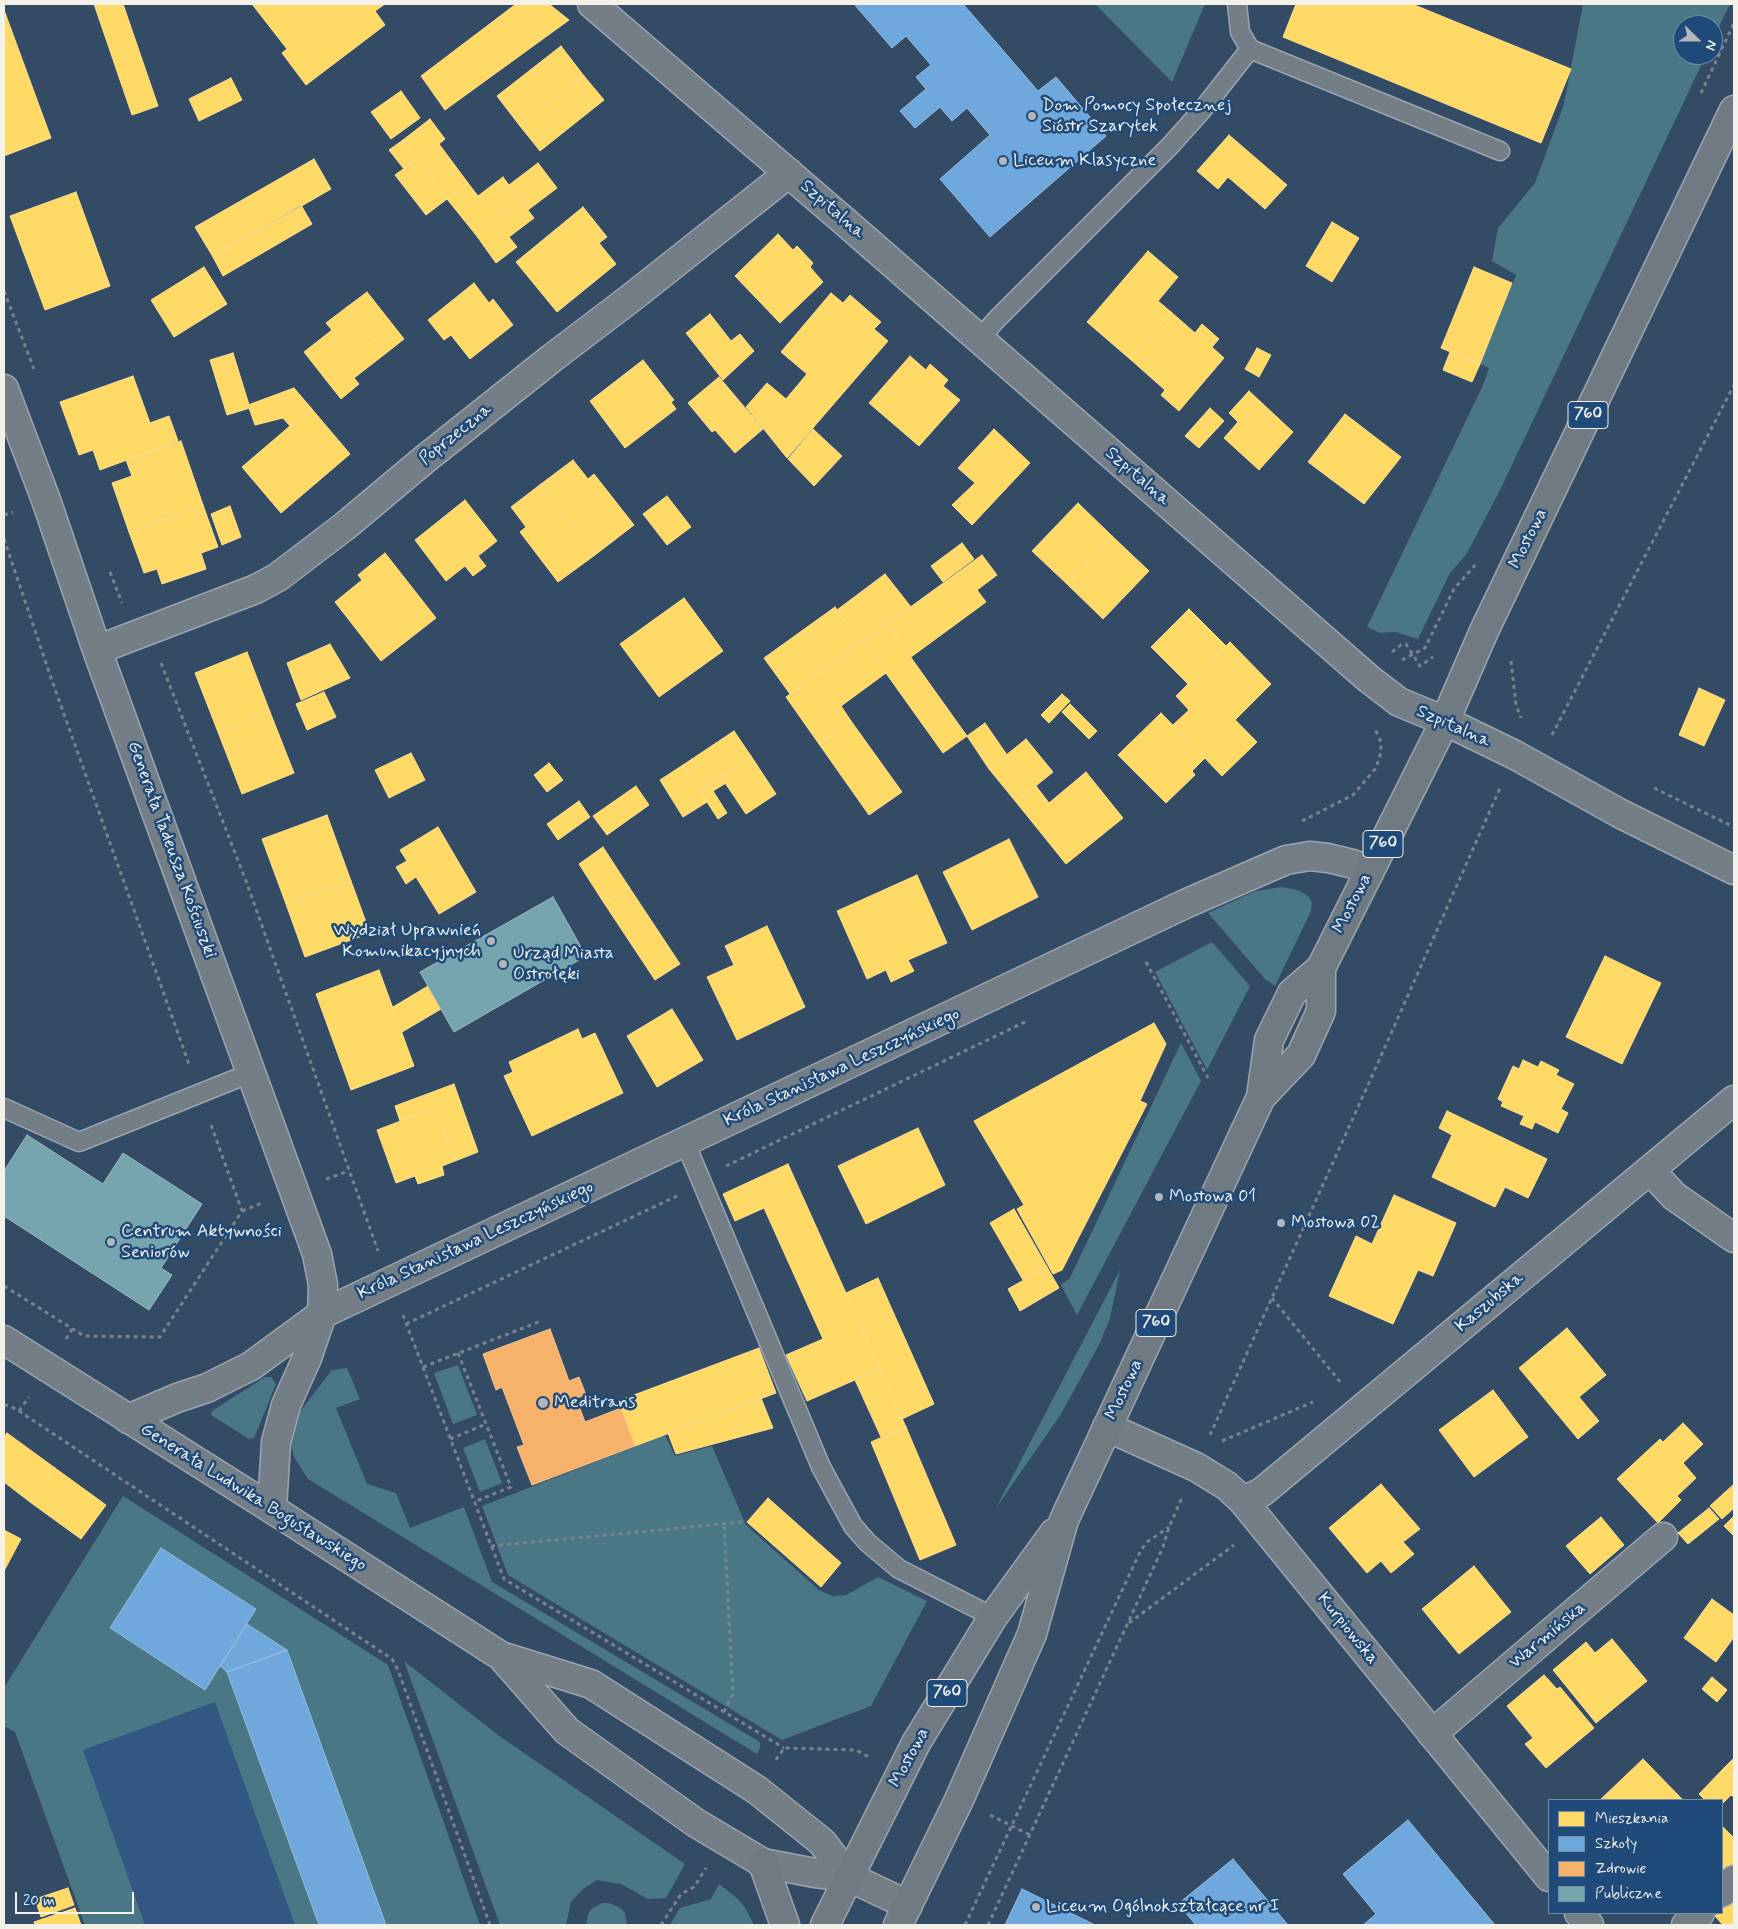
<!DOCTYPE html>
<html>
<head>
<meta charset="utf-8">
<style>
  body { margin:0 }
  #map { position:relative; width:1738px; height:1929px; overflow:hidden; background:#344b65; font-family:Mynerve,sans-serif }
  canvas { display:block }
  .frame { position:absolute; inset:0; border:5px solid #f4f1e8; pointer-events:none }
  .legend { position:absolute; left:1548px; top:1799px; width:175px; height:115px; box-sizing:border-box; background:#1f4a7a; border:1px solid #748da6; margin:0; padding:6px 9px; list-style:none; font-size:15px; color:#f4f1e8 }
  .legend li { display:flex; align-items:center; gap:10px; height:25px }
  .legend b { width:25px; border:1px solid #748da6 }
  .north { position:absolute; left:1673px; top:15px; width:50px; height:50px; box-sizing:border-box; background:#1f4a7a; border:1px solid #748da6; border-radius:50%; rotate:112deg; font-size:14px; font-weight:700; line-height:20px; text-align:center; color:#f4f1e8 }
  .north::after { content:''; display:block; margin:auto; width:18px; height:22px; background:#b1b7ba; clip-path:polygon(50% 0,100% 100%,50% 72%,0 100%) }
  .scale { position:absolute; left:15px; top:1892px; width:119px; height:22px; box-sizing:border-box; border:2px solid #f4f1e8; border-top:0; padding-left:6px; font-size:15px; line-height:18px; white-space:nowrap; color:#f4f1e8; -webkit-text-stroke:4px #1f4a7a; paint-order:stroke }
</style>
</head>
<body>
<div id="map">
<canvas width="1738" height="1929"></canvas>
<div class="frame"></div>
<ul class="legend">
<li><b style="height:14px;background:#ffd966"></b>Mieszkania</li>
<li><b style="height:14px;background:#6fa8dc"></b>Szkoły</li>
<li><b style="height:14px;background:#f6b26b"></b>Zdrowie</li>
<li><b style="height:14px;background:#76a5af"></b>Publiczne</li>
</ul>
<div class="north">N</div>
<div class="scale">20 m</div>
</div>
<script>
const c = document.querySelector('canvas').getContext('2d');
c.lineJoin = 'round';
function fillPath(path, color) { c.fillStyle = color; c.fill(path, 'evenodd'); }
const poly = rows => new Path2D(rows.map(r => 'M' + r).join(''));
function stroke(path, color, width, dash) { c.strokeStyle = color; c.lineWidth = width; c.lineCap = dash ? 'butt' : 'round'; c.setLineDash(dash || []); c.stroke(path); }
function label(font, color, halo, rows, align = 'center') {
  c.font = font + ' Mynerve,sans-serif'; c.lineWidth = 5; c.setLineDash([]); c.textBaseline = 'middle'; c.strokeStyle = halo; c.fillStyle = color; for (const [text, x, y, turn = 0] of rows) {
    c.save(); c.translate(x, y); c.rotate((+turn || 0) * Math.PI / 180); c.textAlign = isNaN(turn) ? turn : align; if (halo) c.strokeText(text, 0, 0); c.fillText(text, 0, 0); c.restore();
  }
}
const built = poly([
  [123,1496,388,1665,480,1925,85,1925,15,1732,4,1726,4,1688]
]);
const green = poly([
  [1095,4,1205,4,1172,82],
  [1583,4,1730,4,1713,39,1713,25,1683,25,1683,55,1706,55,1502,486,1472,544,1465,556,1450,573,1418,639,1395,632,1380,633,1367,627,1483,385,1489,368,1480,364,1516,275,1492,261,1498,228,1535,183,1564,104],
  [1282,887,1297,890,1307,895,1312,902,1311,911,1275,986,1265,979,1208,913,1256,891],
  [1212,942,1250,986,1207,1070,1155,972],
  [1181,1043,1201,1081,1077,1315,1061,1285,1070,1278],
  [1120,1270,1110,1318,1100,1343,1061,1414,996,1508],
  [458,1365,477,1415,453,1424,434,1373],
  [347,1368,360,1399,336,1408,367,1484,396,1493,410,1528,464,1507,492,1582,760,1742,760,1748,757,1754,308,1479,294,1457,291,1445,292,1428,298,1414,332,1370],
  [265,1377,271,1377,276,1384,254,1438,249,1439,211,1415,212,1411],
  [665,1435,675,1456,712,1446,746,1525,819,1590,833,1596,846,1595,878,1577,927,1601,871,1706,782,1740,508,1575,482,1506],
  [485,1439,502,1483,480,1492,463,1448],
  [123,1496,388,1665,480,1925,386,1925,287,1650,247,1624,256,1609,161,1549,110,1629,205,1689,220,1666,227,1672,319,1925,295,1925,215,1702,83,1750,145,1925,85,1925,15,1732,4,1726,4,1688],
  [404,1661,498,1735,685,1864,666,1898,648,1899,621,1884,597,1880,583,1889,571,1902,566,1925,500,1925],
  [719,1884,737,1898,746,1909,754,1925,670,1925,680,1908,711,1899],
  [602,1903,609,1903,620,1908,625,1913,627,1925,586,1925,588,1915,591,1909]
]);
const homes = poly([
  [94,4,123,4,158,106,132,115,94,4],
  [252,4,385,4,375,11,385,25,306,85,282,53,287,49,252,4],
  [516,4,549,4,569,20,445,110,421,76,516,4],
  [1296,4,1412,4,1571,69,1541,143,1283,37,1296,4],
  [4,10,51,138,4,156,4,10],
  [561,46,584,76,520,126,497,96,561,46],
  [584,76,604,100,540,151,520,126,584,76],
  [231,78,242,100,199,121,189,99,231,78],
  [401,91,420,118,391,139,371,112,401,91],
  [430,119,445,139,439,144,468,183,447,199,403,140,430,119],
  [1229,135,1287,185,1265,209,1228,177,1218,189,1197,171,1229,135],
  [403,140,417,159,404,169,389,150,403,140],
  [314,159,331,189,213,257,195,227,314,159],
  [417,159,447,199,426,215,395,175,417,159],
  [538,163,557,188,528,210,509,185,538,163],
  [503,177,519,199,476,235,447,199,468,183,478,196,503,177],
  [76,192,110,286,45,310,10,216,76,192],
  [519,199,534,218,509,237,517,247,496,263,476,235,519,199],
  [301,205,312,224,223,276,213,257,301,205],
  [583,207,607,237,599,243,616,264,557,312,516,262,583,207],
  [1332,222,1359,238,1332,282,1306,266,1332,222],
  [778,234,793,250,797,246,813,263,810,267,823,282,780,323,735,276,778,234],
  [1148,251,1178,277,1158,301,1171,312,1130,359,1087,322,1148,251],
  [204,267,227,304,174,337,151,300,204,267],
  [1474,267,1512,283,1480,364,1441,348,1474,267],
  [474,283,489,303,493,299,513,325,470,359,451,335,444,340,428,320,474,283],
  [367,292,404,339,385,354,347,307,367,292],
  [831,293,843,303,850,295,881,322,874,329,888,341,787,458,746,407,767,383,786,399,807,374,781,352,831,293],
  [347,307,385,354,354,378,359,384,341,399,304,352,332,330,326,323,347,307],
  [1171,312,1195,333,1202,324,1219,339,1212,347,1224,358,1179,411,1161,395,1165,390,1130,359,1171,312],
  [710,314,731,341,740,334,754,351,723,380,686,333,710,314],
  [1257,348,1271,355,1259,377,1245,369,1257,348],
  [1450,352,1480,364,1472,382,1443,370,1450,352],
  [233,353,250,408,227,415,210,360,233,353],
  [910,356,926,370,930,364,948,380,943,386,960,400,919,446,869,403,910,356],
  [643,360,674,400,671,402,676,409,625,448,590,401,643,360],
  [133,376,150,423,169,416,178,441,100,470,93,450,79,455,60,402,133,376],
  [719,377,763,429,735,453,715,430,712,432,688,403,719,377],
  [294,388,311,408,290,426,283,418,255,425,248,405,294,388],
  [1249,391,1293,432,1259,470,1224,438,1238,422,1229,413,1249,391],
  [311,408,350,454,281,513,242,467,311,408],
  [1210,408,1224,421,1199,448,1185,436,1210,408],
  [1345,414,1401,457,1364,504,1308,462,1345,414],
  [813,429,842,456,814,486,788,459,813,429],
  [994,429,1030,463,972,525,952,505,975,483,958,468,994,429],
  [181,441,203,505,129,532,112,483,132,476,126,460,181,441],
  [573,460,588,479,594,474,634,525,595,555,541,484,573,460],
  [541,484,595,555,558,582,520,532,526,527,511,507,541,484],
  [667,496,691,527,667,545,643,514,667,496],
  [465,500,497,541,478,556,486,566,473,576,465,566,446,581,415,540,465,500],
  [1078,503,1112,536,1067,584,1032,551,1078,503],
  [203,505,218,547,201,553,206,569,162,584,157,569,144,573,129,532,203,505],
  [230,506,241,537,222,545,211,514,230,506],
  [1112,536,1149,571,1103,619,1067,584,1112,536],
  [962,543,974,559,943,582,931,566,962,543],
  [385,553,436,618,381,661,335,602,362,580,358,575,385,553],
  [982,555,997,575,977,590,986,602,911,657,887,624,982,555],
  [885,574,911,607,861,643,837,610,885,574],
  [684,598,723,651,659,697,620,644,684,598],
  [835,607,861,643,790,694,764,658,835,607],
  [1189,609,1226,646,1188,684,1151,647,1189,609],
  [887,624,967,736,943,753,863,641,887,624],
  [863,641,886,673,841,706,851,721,819,744,786,697,863,641],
  [1230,642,1271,684,1235,720,1194,678,1230,642],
  [330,644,350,678,301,700,287,663,330,644],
  [247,652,270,712,218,732,195,673,247,652],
  [1194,678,1257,742,1222,776,1173,725,1189,710,1176,696,1194,678],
  [1699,688,1725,700,1704,746,1679,735,1699,688],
  [324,692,336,717,307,730,296,704,324,692],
  [1062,694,1070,701,1049,723,1041,715,1062,694],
  [1070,704,1097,731,1089,739,1062,712,1070,704],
  [270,712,294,773,242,794,218,732,270,712],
  [1161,713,1205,758,1192,771,1195,775,1166,803,1118,755,1161,713],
  [851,721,902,792,869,815,819,744,851,721],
  [985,723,1007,755,989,769,967,736,985,723],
  [734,731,751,756,700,791,683,765,734,731],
  [1026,739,1053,772,1016,802,989,769,1026,739],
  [411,753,425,780,389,798,375,770,411,753],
  [751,756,776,794,746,814,721,777,751,756],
  [549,763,563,780,547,792,534,775,549,763],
  [683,765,707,802,683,817,660,780,683,765],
  [1086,772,1123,818,1066,864,1016,802,1036,786,1049,803,1086,772],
  [721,777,726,783,713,791,727,813,718,819,700,791,721,777],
  [636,786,649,805,607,835,593,816,636,786],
  [579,801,590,817,558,840,547,824,579,801],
  [327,815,351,881,286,904,262,839,327,815],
  [438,827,476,892,439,914,416,877,406,884,396,867,407,861,400,850,438,827],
  [1009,839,1038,897,972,930,943,872,1009,839],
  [603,847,629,887,604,903,579,864,603,847],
  [917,875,947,943,908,960,914,971,891,982,886,970,867,979,837,911,917,875],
  [351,881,370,933,305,957,286,904,351,881],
  [629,887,680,964,655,980,604,903,629,887],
  [767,926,805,1007,737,1040,707,977,734,965,725,946,767,926],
  [1605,956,1661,983,1622,1064,1566,1037,1605,956],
  [379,970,414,1066,351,1090,316,994,379,970],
  [428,986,441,1009,402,1032,393,1007,428,986],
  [672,1009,703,1060,657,1087,627,1036,672,1009],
  [1154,1023,1166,1044,1140,1101,1147,1104,1062,1270,1053,1274,1017,1209,1024,1205,974,1121,1154,1023],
  [578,1029,582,1039,595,1033,623,1093,532,1136,504,1076,513,1072,509,1062,578,1029],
  [1523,1060,1538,1067,1541,1061,1559,1070,1556,1075,1574,1084,1561,1109,1568,1113,1558,1133,1535,1122,1532,1129,1520,1124,1524,1116,1501,1106,1503,1102,1498,1099,1513,1066,1519,1069,1523,1060],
  [454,1084,478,1152,455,1161,435,1108,400,1121,395,1106,454,1084],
  [435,1108,455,1161,442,1166,444,1175,418,1184,415,1176,396,1183,377,1130,435,1108],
  [1447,1111,1547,1159,1528,1198,1505,1187,1495,1207,1432,1177,1452,1135,1439,1128,1447,1111],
  [918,1128,945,1185,866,1224,838,1166,918,1128],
  [788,1164,880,1369,807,1401,786,1355,823,1339,764,1208,735,1221,723,1194,788,1164],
  [1394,1195,1456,1223,1433,1276,1418,1270,1393,1324,1329,1296,1356,1236,1372,1244,1394,1195],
  [1014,1209,1047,1267,1023,1280,990,1223,1014,1209],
  [1047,1267,1059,1288,1020,1311,1008,1289,1047,1267],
  [878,1278,934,1404,902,1419,846,1293,878,1278],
  [1567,1328,1606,1375,1579,1397,1599,1421,1578,1439,1519,1368,1567,1328],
  [759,1348,776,1393,635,1446,618,1401,759,1348],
  [880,1369,906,1427,881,1437,855,1380,880,1369],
  [1493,1390,1528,1437,1474,1477,1439,1430,1493,1390],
  [761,1398,773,1428,676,1454,668,1433,761,1398],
  [1683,1423,1703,1444,1683,1463,1696,1478,1677,1496,1681,1500,1658,1523,1617,1479,1660,1439,1663,1442,1683,1423],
  [906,1427,956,1545,920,1560,871,1442,906,1427],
  [7,1433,55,1468,30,1502,4,1482,4,1437,7,1433],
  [55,1468,106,1505,81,1539,30,1502,55,1468],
  [1381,1484,1420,1529,1403,1542,1414,1554,1391,1573,1381,1561,1367,1573,1329,1528,1381,1484],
  [1734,1484,1734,1508,1722,1519,1710,1506,1734,1484],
  [768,1498,841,1563,821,1587,747,1522,768,1498],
  [1709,1508,1719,1519,1688,1544,1678,1533,1709,1508],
  [1734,1516,1734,1536,1724,1526,1734,1516],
  [1601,1517,1624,1545,1590,1574,1566,1546,1601,1517],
  [4,1530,21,1539,4,1571,4,1530],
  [1474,1566,1511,1612,1459,1654,1422,1609,1474,1566],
  [1712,1599,1734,1615,1734,1637,1716,1662,1684,1638,1712,1599],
  [1612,1639,1647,1681,1596,1723,1553,1670,1586,1642,1595,1653,1612,1639],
  [1544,1675,1557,1689,1560,1687,1594,1728,1546,1768,1525,1744,1533,1738,1507,1706,1544,1675],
  [1712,1677,1727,1690,1717,1702,1702,1689,1712,1677],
  [1734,1758,1734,1778,1724,1768,1734,1758],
  [1643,1759,1683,1800,1600,1800,1643,1759],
  [1724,1768,1734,1778,1734,1797,1731,1795,1722,1804,1722,1800,1705,1800,1699,1794,1724,1768],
  [1722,1826,1734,1838,1734,1869,1722,1881,1722,1826],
  [68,1888,74,1905,41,1917,35,1899,68,1888],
  [1734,1898,1734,1925,1723,1925,1715,1916,1719,1913,1722,1913,1722,1910,1734,1898],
  [75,1908,81,1925,35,1925,34,1922,75,1908]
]);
const schools = poly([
  [854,4,963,4,1038,91,1056,77,1106,136,990,237,940,179,990,135,967,108,952,121,940,107,915,128,900,111,926,89,916,77,931,65,906,36,892,48,854,4],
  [161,1548,256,1609,205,1690,110,1628,161,1548],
  [247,1624,287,1650,227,1672,220,1666,247,1624],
  [287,1650,386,1925,319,1925,227,1672,287,1650],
  [1408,1820,1495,1925,1363,1925,1376,1914,1343,1874,1408,1820],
  [1233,1859,1288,1925,1196,1925,1178,1904,1233,1859],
  [1022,1889,1095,1925,1005,1925,1022,1889]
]);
const health = poly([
  [550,1329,569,1381,579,1377,586,1395,576,1398,585,1422,621,1408,635,1446,532,1485,517,1447,524,1445,502,1387,496,1390,483,1354,550,1329]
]);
const public = poly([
  [553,897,586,956,454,1032,420,972,553,897],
  [27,1135,103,1184,123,1153,202,1204,161,1268,172,1275,149,1310,4,1216,4,1171,27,1135]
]);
const path = poly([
  [1701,93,1734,23],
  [4,291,34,369],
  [4,515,13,512],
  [4,539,50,675,190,1067],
  [110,572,122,603],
  [1392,652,1401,645,1406,644,1420,666,1433,657],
  [1402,660,1425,648,1454,589,1475,565],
  [1511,661,1516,705,1521,718],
  [161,663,246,881,378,1251],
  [1552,735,1734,385],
  [1654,788,1734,827],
  [1302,821,1353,795,1376,768,1381,752,1381,742,1375,729],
  [1146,962,1208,1078],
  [726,1166,1027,1021],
  [326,1179,349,1171],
  [242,1211,262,1203],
  [4,1286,84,1336,160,1337,242,1211,210,1122],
  [1272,1298,1341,1383],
  [403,1315,504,1579,784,1748],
  [406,1324,677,1196],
  [66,1339,72,1329],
  [458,1353,511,1487,474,1502],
  [423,1367,541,1321],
  [4,1405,10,1406,19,1411,392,1659,398,1670,490,1925],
  [19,1411,29,1397],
  [1210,1435,1381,1056,1501,786],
  [450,1439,486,1424],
  [1222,1441,1313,1402],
  [491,1546,743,1522],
  [1129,1623,1234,1545],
  [724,1712,733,1693,724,1524],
  [776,1760,784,1748,856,1750,869,1757],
  [990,1815,1030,1835],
  [661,1925,681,1894,694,1887,706,1868],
  [965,1925,1141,1550,1147,1542,1169,1527],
  [988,1925,1163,1547,1169,1527,1182,1498]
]);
const service = poly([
  [1250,49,1500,151],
  [979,340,995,321,1170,146,1203,109,1250,49,1240,32,1237,4],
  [4,1108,79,1142,253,1072],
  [685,1142,821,1467,853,1526,868,1543,899,1569,993,1617]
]);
const minor = poly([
  [592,4,843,220,1369,679,1399,702,1445,721,1515,755,1621,814,1734,870],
  [4,389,46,500,97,650,317,1254,323,1285,322,1314,307,1358,286,1405,276,1442,272,1509],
  [97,650,256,589,278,577,345,526,425,459,552,358,631,298,789,173],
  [1650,1170,1674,1196,1734,1238],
  [128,1419,177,1398,207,1388,251,1366,322,1314,1185,904,1286,860,1310,856,1328,858,1353,864,1369,872],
  [1107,1427,1196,1467,1227,1486,1243,1501,1549,1877],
  [1243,1501,1262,1492,1734,1100],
  [1432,1734,1663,1537],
  [1722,1892,1734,1880],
  [1579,1913,1589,1925],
  [1686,1925,1700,1913]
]);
const tertiary = poly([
  [4,1340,272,1509,501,1656,591,1684,757,1790,822,1842,849,1877],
  [501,1656,567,1731,696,1823,763,1863,815,1873,849,1877,908,1905]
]);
const primary = poly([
  [1261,1097,1301,1055,1321,1011,1321,968],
  [763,1863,785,1925],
  [825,1925,916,1743,993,1617,1054,1533],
  [898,1925,959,1800,1032,1634,1064,1520,1261,1097,1269,1040,1292,993,1321,968,1445,721,1484,631,1734,110]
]);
const markers = [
  [1032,116,5,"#b1b7ba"],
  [1003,161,5,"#b1b7ba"],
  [491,941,5,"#b1b7ba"],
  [503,964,5,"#b1b7ba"],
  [1159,1197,5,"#b1b7ba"],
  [1281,1223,5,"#b1b7ba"],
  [111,1242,5,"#b1b7ba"],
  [543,1403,6,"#b1b7ba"],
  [1036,1907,5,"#b1b7ba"]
];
const shields = [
  [1588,415,40],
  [1383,844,40],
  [1156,1323,40],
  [947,1693,40]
];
const shieldNames = [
  ["760",1588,415],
  ["760",1383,844],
  ["760",1156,1323],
  ["760",947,1693]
];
const poiNames = [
  ["Dom Pomocy Społecznej",1042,106],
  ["Sióstr Szarytek",1042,127],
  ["Liceum Klasyczne",1013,161],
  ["Wydział Uprawnień",481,931,"right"],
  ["Komunikacyjnych",481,952,"right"],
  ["Urząd Miasta",513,954],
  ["Ostrołęki",513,975],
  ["Mostowa 01",1169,1197],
  ["Mostowa 02",1291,1223],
  ["Centrum Aktywności",121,1232],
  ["Seniorów",121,1253],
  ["Meditrans",554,1403],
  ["Liceum Ogólnokształcące nr I",1046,1907]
];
const streetNames = [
  ["Szpitalna",832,210,41],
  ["Poprzeczna",456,435,-39],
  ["Szpitalna",1137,477,41],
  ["Mostowa",1529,539,-64],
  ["Szpitalna",1453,727,24],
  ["Generała Tadeusza Kościuszki",171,850,70],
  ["Mostowa",1353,904,-63],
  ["Króla Stanisława Leszczyńskiego",842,1068,-25],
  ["Króla Stanisława Leszczyńskiego",476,1241,-25],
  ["Kaszubska",1490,1303,-40],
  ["Mostowa",1125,1390,-65],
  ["Generała Ludwika Bogusławskiego",253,1498,32],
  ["Kurpiowska",1347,1629,51],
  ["Warmińska",1548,1636,-40],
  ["Mostowa",910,1758,-62]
];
fillPath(built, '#335683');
fillPath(green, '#497785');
fillPath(homes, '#ffd966');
stroke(homes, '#fce08d', 1);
fillPath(schools, '#6fa8dc');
stroke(schools, '#97bee0', 1);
fillPath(health, '#f6b26b');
stroke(health, '#f5c590', 1);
fillPath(public, '#76a5af');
stroke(public, '#9cbcc0', 1);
stroke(service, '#9ba5af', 21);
stroke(minor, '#9ba5af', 31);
stroke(tertiary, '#9ba5af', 31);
stroke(primary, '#9ba5af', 31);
stroke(path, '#78838f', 3, [4, 4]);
stroke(service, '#737e87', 18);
stroke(minor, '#737e87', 28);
stroke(tertiary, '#737e87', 28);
stroke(primary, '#707a83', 28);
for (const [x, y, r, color] of markers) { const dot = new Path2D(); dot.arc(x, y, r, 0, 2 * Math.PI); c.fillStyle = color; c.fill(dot); stroke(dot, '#1f4a7a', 2); }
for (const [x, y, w] of shields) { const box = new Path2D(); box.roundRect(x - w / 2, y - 13.5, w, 27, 4); c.fillStyle = '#1f4a7a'; c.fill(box); stroke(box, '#f4f1e8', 1); }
label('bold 16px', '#f4f1e8', null, shieldNames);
label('18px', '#f4f1e8', '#1f4a7a', poiNames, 'left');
label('18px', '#f4f1e8', '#1f4a7a', streetNames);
</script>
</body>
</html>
